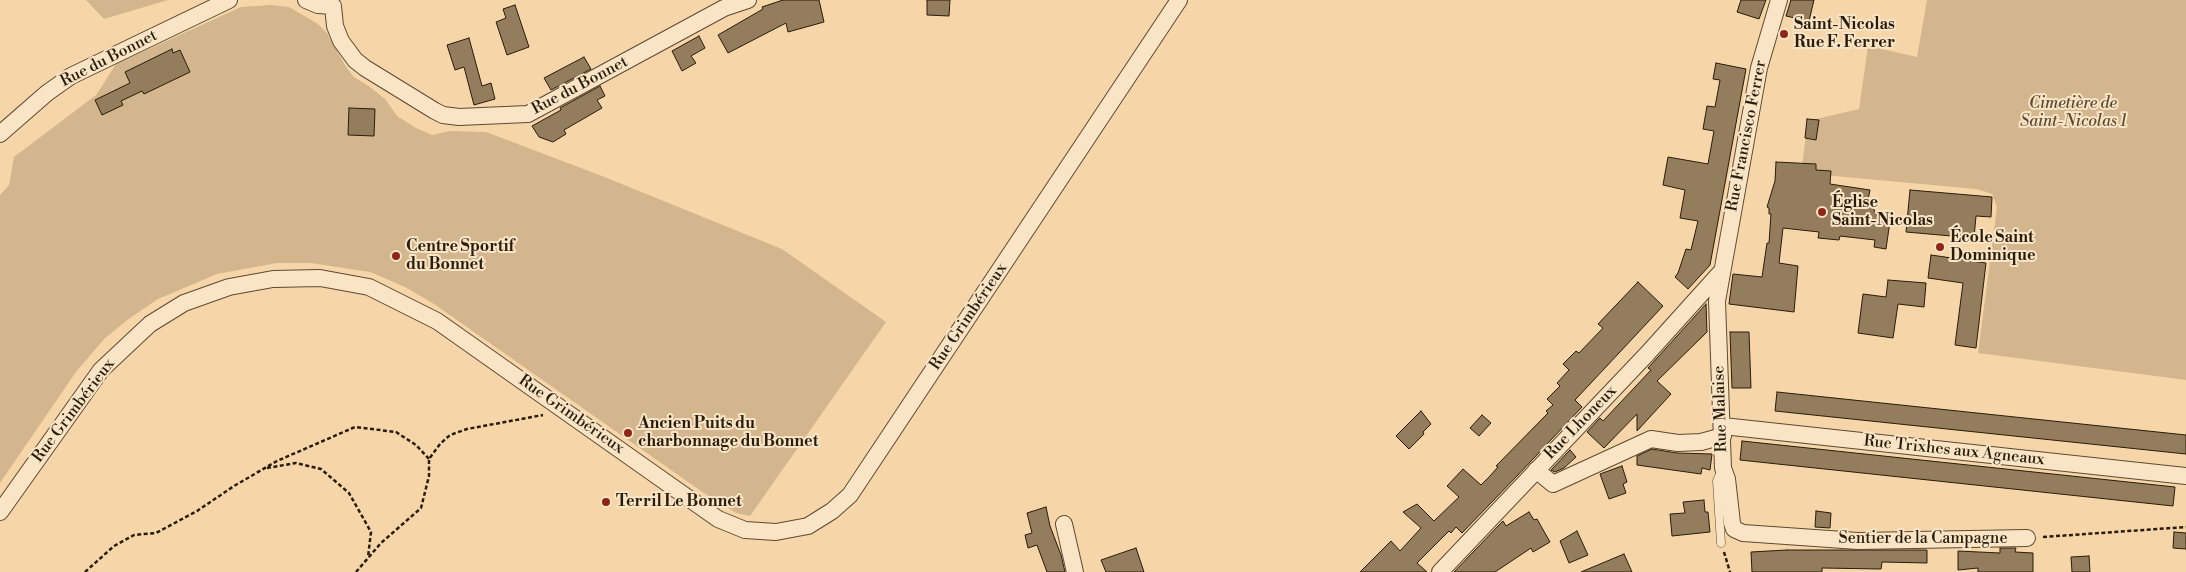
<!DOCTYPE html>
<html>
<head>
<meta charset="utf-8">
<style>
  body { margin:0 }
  canvas { display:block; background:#f6d6a8 }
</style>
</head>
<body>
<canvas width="2186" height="572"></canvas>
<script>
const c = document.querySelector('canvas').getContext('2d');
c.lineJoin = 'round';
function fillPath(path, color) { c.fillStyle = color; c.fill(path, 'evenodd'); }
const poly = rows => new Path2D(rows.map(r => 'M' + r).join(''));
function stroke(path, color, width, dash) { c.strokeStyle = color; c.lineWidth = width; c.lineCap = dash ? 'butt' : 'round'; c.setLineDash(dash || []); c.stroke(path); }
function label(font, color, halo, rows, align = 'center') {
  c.font = font + ' "Libre Bodoni",serif'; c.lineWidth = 4; c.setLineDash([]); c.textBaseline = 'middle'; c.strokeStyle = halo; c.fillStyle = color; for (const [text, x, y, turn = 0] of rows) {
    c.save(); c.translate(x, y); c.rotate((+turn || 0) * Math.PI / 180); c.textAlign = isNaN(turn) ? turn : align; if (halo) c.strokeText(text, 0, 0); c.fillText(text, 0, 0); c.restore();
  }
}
const green = poly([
  [86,0,168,0,104,19],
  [1927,0,2186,0,2186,380,1978,353,1997,207,1992,194,1976,189,1801,173,1808,121,1859,109,1868,46,1917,57],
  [271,5,289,7,318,24,327,33,346,67,354,77,370,87,385,99,397,116,416,128,432,135,450,131,486,132,602,176,782,249,886,322,750,516,736,513,701,491,434,304,405,287,370,272,311,263,277,263,217,274,158,299,130,318,105,338,76,372,0,483,0,195,9,185,14,157,96,95,116,64,241,7]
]);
const building = poly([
  [783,0,819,0,824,22,788,32,786,23,728,53,718,35,763,9,762,7,783,0],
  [927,0,950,0,949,16,927,15,927,0],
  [1741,0,1766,0,1759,19,1737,12,1741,0],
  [1791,0,1814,0,1809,21,1786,16,1791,0],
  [515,5,529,47,507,55,496,22,506,18,503,9,515,5],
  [699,36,705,48,691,56,696,63,682,71,672,51,699,36],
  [469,38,482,86,491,83,495,99,474,105,464,67,455,70,447,45,469,38],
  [172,49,173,53,180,50,190,72,144,94,142,91,121,101,123,105,102,115,95,100,130,83,125,72,172,49],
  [584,57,591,69,551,90,544,78,584,57],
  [1716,63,1746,69,1710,265,1688,289,1675,277,1678,273,1686,249,1691,250,1698,221,1680,218,1685,190,1663,185,1668,157,1708,164,1714,131,1703,129,1707,106,1715,107,1720,80,1713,79,1716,63],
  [600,86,605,96,597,100,602,108,564,130,566,134,553,142,539,137,532,126,561,110,560,108,600,86],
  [349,108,375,109,374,136,348,135,349,108],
  [1807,119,1819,120,1816,140,1805,138,1807,119],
  [1776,162,1816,164,1816,170,1831,171,1830,184,1870,190,1867,205,1872,206,1879,219,1890,221,1886,249,1874,247,1875,240,1840,236,1839,240,1818,238,1819,232,1783,228,1779,263,1798,266,1794,312,1729,304,1733,274,1762,277,1767,243,1769,243,1771,214,1769,214,1769,208,1767,207,1775,181,1776,162],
  [1910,190,1992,197,1991,217,1976,216,1974,238,1906,232,1910,190],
  [1931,255,1986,263,1976,348,1955,345,1963,283,1928,278,1931,255],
  [1888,280,1926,283,1924,307,1898,304,1893,338,1858,333,1863,294,1886,297,1888,280],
  [1638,282,1663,306,1575,400,1582,407,1517,476,1462,533,1456,527,1451,533,1449,531,1417,563,1427,572,1360,572,1391,541,1400,551,1421,528,1403,512,1417,504,1434,521,1459,497,1447,486,1463,469,1481,485,1489,477,1498,467,1496,466,1548,413,1546,411,1553,405,1547,399,1560,386,1557,383,1569,370,1563,364,1576,351,1579,353,1603,328,1598,324,1638,282],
  [1706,304,1707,332,1657,381,1671,394,1637,431,1637,414,1604,448,1587,432,1600,418,1603,421,1651,370,1648,368,1706,304],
  [1730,332,1749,332,1751,388,1732,388,1730,332],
  [1777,392,2186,435,2186,454,1775,411,1777,392],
  [1421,411,1431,424,1423,432,1424,434,1409,449,1396,436,1421,411],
  [1482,415,1491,423,1479,436,1470,428,1482,415],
  [1742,441,2175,487,2173,506,1740,460,1742,441],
  [1652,449,1677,453,1712,454,1710,470,1702,468,1701,474,1637,465,1637,456,1652,449],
  [1570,450,1576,457,1564,468,1555,472,1551,470,1570,450],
  [1622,466,1627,482,1623,484,1626,493,1609,499,1600,474,1622,466],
  [1704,500,1705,512,1708,512,1710,532,1672,536,1670,514,1685,513,1683,502,1704,500],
  [1046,507,1050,526,1061,555,1065,572,1047,572,1037,545,1028,548,1025,535,1032,533,1027,513,1046,507],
  [1816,511,1831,513,1830,528,1815,527,1816,511],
  [1529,512,1534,520,1537,519,1550,542,1533,552,1531,548,1495,572,1454,572,1499,525,1503,521,1506,526,1529,512],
  [1577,531,1588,555,1569,563,1560,541,1577,531],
  [2174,532,2186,533,2186,549,2173,548,2174,532],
  [1136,548,1144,572,1106,572,1101,560,1136,548],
  [2000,548,2016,548,2015,552,2033,553,2033,572,1978,572,1978,568,1958,570,1958,551,2000,553,2000,548],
  [1787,550,1927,550,1927,563,1882,562,1881,569,1822,568,1822,572,1752,572,1751,552,1787,550],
  [1624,554,1632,572,1581,572,1624,554],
  [2089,556,2090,572,2072,572,2071,557,2089,556]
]);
const path = poly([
  [267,468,296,463,321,469,349,493,371,532,368,557],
  [2043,537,2186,527],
  [1724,552,1730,572],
  [85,572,114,546,134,535,156,533,197,511,234,486,277,461,355,427,396,432,416,445,429,459],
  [356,572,381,543,421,508,429,476,429,459,440,444,450,435,467,429,543,415]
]);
const lane = poly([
  [1721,543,1717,481,1722,469]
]);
const street = poly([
  [306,0,318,5,333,6,335,26,341,41,355,60,365,68,435,111,443,115,459,117,528,114,724,8,748,0],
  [1779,0,1759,68,1717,301,1723,468,1727,479,1732,523,1734,529,1743,533,1858,541,2027,538],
  [0,134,47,93,71,76,229,0],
  [1723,426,2186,476],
  [1536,470,1553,484,1651,439,1678,443,1701,442,1723,436],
  [0,512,101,370,150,324,184,303,229,287,273,279,320,278,369,287,437,321,718,519,745,530,776,532,808,526,832,511,850,495,1179,0],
  [1064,524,1075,572],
  [1440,572,1647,354,1720,273]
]);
const markers = [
  [1784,34,5,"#8f2418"],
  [1822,212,5,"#8f2418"],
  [1940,247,5,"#8f2418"],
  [396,256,5,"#8f2418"],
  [628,433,5,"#8f2418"],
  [606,502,5,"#8f2418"]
];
const poiNames = [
  ["Saint-Nicolas",1794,25],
  ["Rue F. Ferrer",1794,43],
  ["Église",1832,203],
  ["Saint-Nicolas",1832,221],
  ["École Saint",1950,238],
  ["Dominique",1950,256],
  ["Centre Sportif",406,247],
  ["du Bonnet",406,265],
  ["Ancien Puits du",638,424],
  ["charbonnage du Bonnet",638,442],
  ["Terril Le Bonnet",616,502]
];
const streetNames = [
  ["Rue du Bonnet",109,59,-27],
  ["Rue du Bonnet",580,86,-28],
  ["Rue Francisco Ferrer",1747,136,-79],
  ["Rue Grimbérieux",969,317,-56],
  ["Rue Malaise",1721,409,-92],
  ["Rue Grimbérieux",74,411,-53],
  ["Rue Grimbérieux",571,415,35],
  ["Rue Lhoneux",1581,423,-46],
  ["Rue Trixhes aux Agneaux",1954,451,6],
  ["Sentier de la Campagne",1923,539]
];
const parkNames = [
  ["Cimetière de",2073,104],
  ["Saint-Nicolas 1",2073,122]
];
fillPath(green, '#d3b68d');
fillPath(building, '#937d5d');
stroke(building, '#281c0b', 1);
stroke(lane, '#5c4a32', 9);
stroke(street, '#5c4a32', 18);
stroke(path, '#281c0b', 2.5, [4, 2.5]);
stroke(lane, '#f9e4c6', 8);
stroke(street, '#f9e4c6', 16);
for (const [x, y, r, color] of markers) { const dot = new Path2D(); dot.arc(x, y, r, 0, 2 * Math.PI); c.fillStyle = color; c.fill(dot); stroke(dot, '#f9e4c6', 2); }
label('bold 16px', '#281c0b', '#f9e4c6', poiNames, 'left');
label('16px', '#281c0b', '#f9e4c6', streetNames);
label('italic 16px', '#5b4a32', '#f9e4c6', parkNames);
</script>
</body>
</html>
